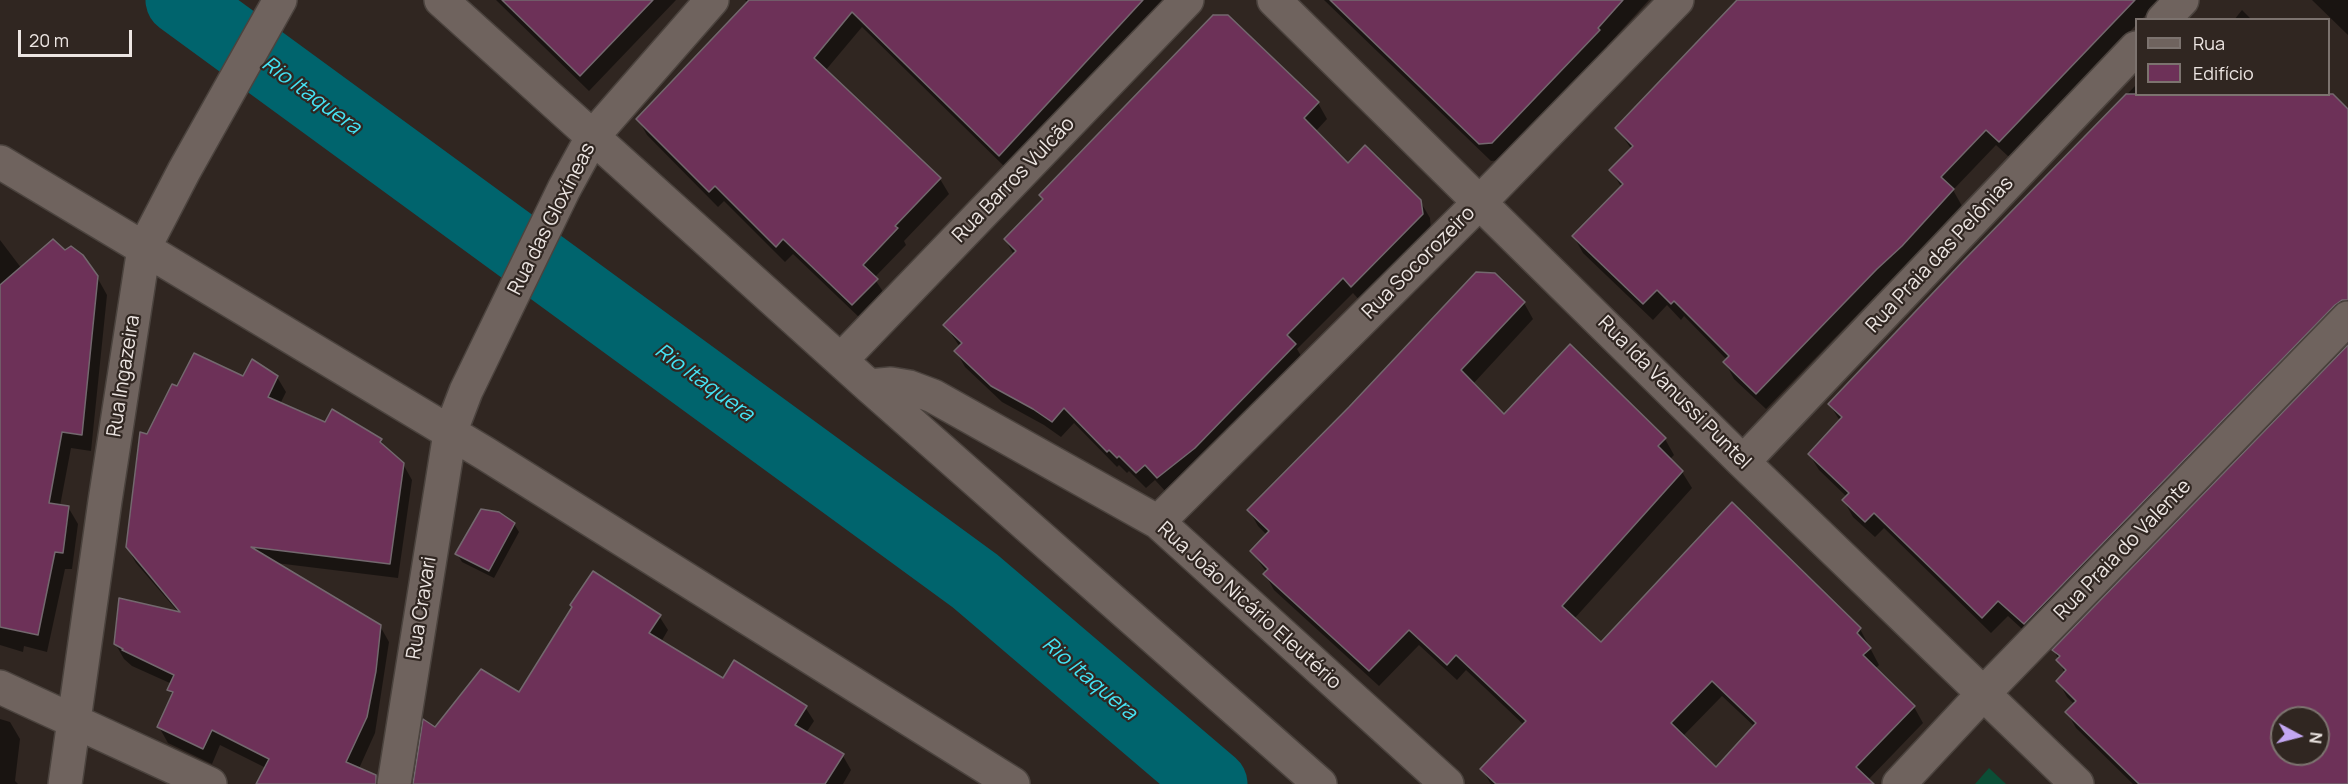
<!DOCTYPE html>
<html>
<head>
<meta charset="utf-8">
<style>
  body { margin:0 }
  #map { position:relative; width:2348px; height:784px; overflow:hidden; background:#302621; font-family:Manrope,sans-serif }
  canvas { display:block }
  .legend { position:absolute; left:2135px; top:18px; width:195px; height:78px; box-sizing:border-box; background:#302621; border:2px solid #7c736f; margin:0; padding:8px 10px; list-style:none; font-size:18px; color:#ede6e3 }
  .legend li { display:flex; align-items:center; gap:12px; height:30px }
  .legend b { width:30px; border:2px solid #7c736f }
  .north { position:absolute; left:2270px; top:706px; width:60px; height:60px; box-sizing:border-box; background:#302621; border:2px solid #7c736f; border-radius:50%; rotate:97deg; font-size:16px; font-weight:700; line-height:24px; text-align:center; color:#ede6e3 }
  .north::after { content:''; display:block; margin:auto; width:21px; height:27px; background:#c3a7f2; clip-path:polygon(50% 0,100% 100%,50% 72%,0 100%) }
  .scale { position:absolute; left:18px; top:30px; width:114px; height:27px; box-sizing:border-box; border:3px solid #ede6e3; border-top:0; padding-left:8px; font-size:18px; line-height:21px; white-space:nowrap; color:#ede6e3; -webkit-text-stroke:4px #302621; paint-order:stroke }
</style>
</head>
<body>
<div id="map">
<canvas width="2348" height="784"></canvas>
<ul class="legend">
<li><b style="height:8px;background:#6f635e"></b>Rua</li>
<li><b style="height:16px;background:#6d3158"></b>Edifício</li>
</ul>
<div class="north">N</div>
<div class="scale">20 m</div>
</div>
<script>
const c = document.querySelector('canvas').getContext('2d');
c.lineJoin = 'round';
function fillPath(path, color) { c.fillStyle = color; c.fill(path, 'evenodd'); }
const poly = rows => new Path2D(rows.map(r => 'M' + r).join(''));
function stroke(path, color, width, dash) { c.strokeStyle = color; c.lineWidth = width; c.lineCap = dash ? 'butt' : 'round'; c.setLineDash(dash || []); c.stroke(path); }
function label(font, color, halo, rows, align = 'center') {
  c.font = font + ' Manrope,sans-serif'; c.lineWidth = 4.5; c.setLineDash([]); c.textBaseline = 'middle'; c.strokeStyle = halo; c.fillStyle = color; for (const [text, x, y, turn = 0] of rows) {
    c.save(); c.translate(x, y); c.rotate((+turn || 0) * Math.PI / 180); c.textAlign = isNaN(turn) ? turn : align; if (halo) c.strokeText(text, 0, 0); c.fillText(text, 0, 0); c.restore();
  }
}
const green = poly([
  [1989,768,2006,784,1975,784]
]);
const shadow = poly([
  [496,0,676,0,589,91],
  [745,0,1165,0,1009,171,862,27,825,71,940,179,949,194,904,241,906,245,874,278,886,296,862,320,793,254,785,262,724,201,718,207,647,135,638,119,748,3],
  [1324,0,1649,0,1607,46,1609,49,1502,160,1491,161],
  [1740,0,2160,0,2141,20,2136,20,2136,25,2009,157,1996,145,1953,190,1962,206,1911,263,1886,285,1766,409,1734,379,1725,362,1727,360,1684,316,1681,320,1667,305,1653,320,1583,253,1574,237,1622,188,1611,170,1632,150,1617,128],
  [2312,0,2348,0,2348,35],
  [2242,10,2252,20,2234,20],
  [2136,85,2136,94,2328,94,2328,93,2348,111,2348,303,2034,640,2008,616,1991,633,1884,528,1875,537,1853,517,1844,501,1847,497,1819,470,1809,454,1840,421,1830,405,1966,260],
  [1318,103,1327,119,1315,132,1348,165,1420,201,1430,218,1431,231,1361,302,1353,293,1297,349,1304,361,1167,493,1155,480,1146,488,1129,471,1127,473,1119,465,1117,467,1074,423,1061,437,1044,425,1002,402,965,367,956,351,960,347,945,325,1014,255,1005,239,1043,200,1041,195],
  [0,240,22,269,97,277,107,295,91,451,71,448,60,506,68,507,78,524,72,569,65,569,47,652,24,646,23,652,0,645],
  [1524,303,1533,319,1473,384,1504,416,1665,439,1674,455,1669,460,1682,472,1692,488,1574,619,1601,644,1860,629,1879,665,1875,669,1914,707,1923,723,1867,781,1869,784,1491,784,1482,769,1524,725,1466,670,1457,680,1419,645,1379,686,1274,590,1265,574,1267,573,1252,552,1267,535,1258,526,1249,510],
  [1722,696,1755,727,1717,769,1683,736],
  [2348,357,2348,784,2133,784,2076,728,2067,712,2075,705,2067,697,2058,681,2065,674,2054,650],
  [2282,718,2318,718,2318,754,2282,754],
  [277,377,286,392,280,404,326,424,381,440,386,450,403,464,412,480,398,578,276,563,380,626,389,642,375,733,352,784,264,784,266,768,220,745,212,764,168,743,159,727,173,696,169,690,172,684,132,666,124,659,115,643,179,613,136,563,127,547,147,435,178,387,243,378],
  [514,524,519,532,494,578,462,562,457,554],
  [659,616,668,630,661,642,723,680,805,707,814,721,806,733,843,756,851,770,843,784,414,784,435,729,519,694],
  [0,719,10,722,20,739,15,781,18,784,0,784]
]);
const river = poly([
  [180,0,975,581,1213,784]
]);
const building = poly([
  [502,0,653,0,580,76,502,0],
  [749,0,1143,0,999,156,852,12,814,58,941,178,895,226,898,228,863,265,878,279,852,305,783,239,776,247,715,186,709,192,636,119,749,0],
  [1330,0,1623,0,1598,28,1600,30,1492,143,1479,144,1330,0],
  [1737,0,2135,0,1999,142,1986,130,1941,177,1954,189,1902,246,1877,269,1756,394,1723,362,1729,356,1674,301,1671,304,1657,290,1643,304,1572,236,1623,184,1609,170,1633,146,1615,128,1737,0],
  [1213,15,1228,15,1319,102,1304,118,1348,163,1365,145,1421,200,1423,214,1351,287,1343,278,1287,335,1296,344,1195,448,1157,478,1145,465,1136,473,1119,456,1117,458,1109,450,1107,452,1064,408,1052,422,1033,409,991,386,954,351,962,343,943,325,1016,251,1004,239,1043,199,1039,195,1213,15],
  [2126,94,2333,94,2348,109,2348,300,2342,300,2335,305,2024,624,1998,601,1982,618,1874,513,1865,522,1842,500,1849,493,1808,454,1842,417,1828,404,1965,259,2126,94],
  [53,239,65,250,71,246,83,255,98,276,82,435,62,432,49,503,69,506,63,553,55,552,38,635,0,627,0,285,53,239],
  [1476,272,1495,273,1525,302,1461,370,1504,414,1570,344,1666,438,1658,446,1683,471,1562,606,1601,642,1732,502,1861,628,1857,633,1871,648,1863,655,1915,706,1856,767,1874,784,1496,784,1480,769,1526,721,1456,655,1447,665,1409,630,1369,671,1263,574,1268,569,1250,551,1269,531,1247,510,1349,407,1476,272],
  [1712,681,1756,723,1716,767,1671,723,1712,681],
  [2348,345,2348,784,2139,784,2065,712,2076,701,2056,681,2066,670,2056,660,2060,656,2052,650,2348,345],
  [2282,718,2318,718,2318,754,2282,754,2282,718],
  [194,353,243,376,252,359,278,376,268,397,325,422,332,409,382,439,380,442,404,463,390,564,251,547,381,625,376,671,367,717,346,762,376,775,376,784,256,784,269,759,212,730,203,749,157,727,173,692,167,690,174,675,122,650,123,649,114,644,119,598,180,612,126,547,140,432,147,434,172,384,177,386,194,353],
  [481,509,499,512,515,523,489,571,455,554,481,509],
  [593,571,661,615,649,633,723,678,734,660,807,706,795,725,844,754,825,784,413,784,423,719,435,727,481,669,519,692,572,607,570,605,593,571]
]);
const minor = poly([
  [441,0,869,386,1320,784],
  [1274,0,1743,462,2077,784],
  [2163,20,2182,0],
  [0,162,486,454,1013,784],
  [841,360,1187,0],
  [869,386,891,384,909,387,933,396,1158,522,1447,784],
  [1743,462,2136,48],
  [1158,522,1481,201,1677,0],
  [0,687,210,784],
  [65,784,105,501,144,248,184,171,280,0],
  [394,784,450,433,466,391,564,189,593,136,712,0],
  [1899,784,1983,694,2348,318]
]);
const streetNames = [
  ["Rua Barros Vulcão",1014,180,-46],
  ["Rua das Gloxíneas",552,219,-63],
  ["Rua Praia das Pelônias",1940,255,-47],
  ["Rua Socorozeiro",1419,263,-45],
  ["Rua Ingazeira",124,376,-81],
  ["Rua Ida Vanussi Puntel",1674,393,45],
  ["Rua Praia do Valente",2123,550,-46],
  ["Rua João Nicário Eleutério",1249,606,42],
  ["Rua Cravari",422,608,-81]
];
const waterNames = [
  ["Rio Itaquera",311,96,36],
  ["Rio Itaquera",704,383,36],
  ["Rio Itaquera",1089,679,40]
];
fillPath(green, '#0c4e36');
fillPath(shadow, '#0007');
stroke(river, '#00646d', 69);
fillPath(building, '#6d3158');
stroke(building, '#73686e', 1.5);
stroke(minor, '#4b433e', 36);
stroke(minor, '#6f635e', 33);
label('20px', '#ede6e3', '#302621', streetNames);
label('italic 21px', '#45e3f4', '#302621', waterNames);
</script>
</body>
</html>
